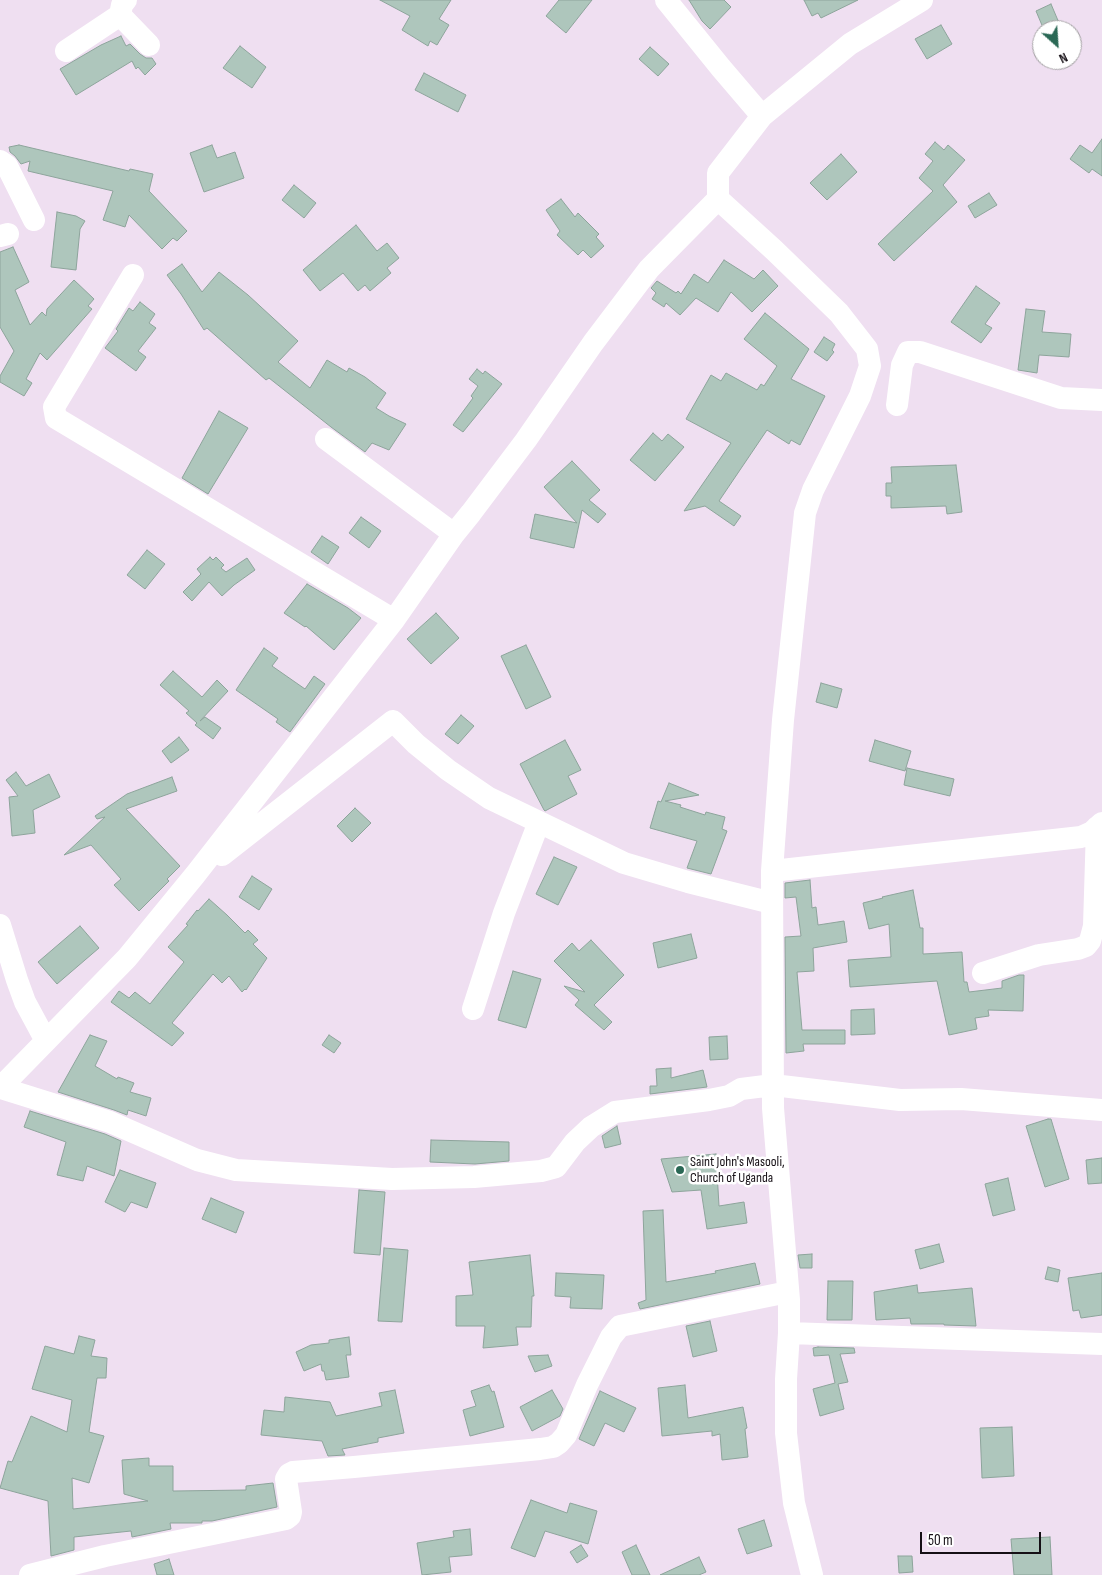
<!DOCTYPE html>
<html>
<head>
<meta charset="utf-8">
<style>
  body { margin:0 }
  #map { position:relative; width:1102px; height:1575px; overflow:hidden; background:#efdff1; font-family:"Sofia Sans Condensed",sans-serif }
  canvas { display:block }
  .north { position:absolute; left:1032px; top:20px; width:50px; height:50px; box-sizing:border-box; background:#fff; border:1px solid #a19fa1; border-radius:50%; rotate:154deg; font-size:14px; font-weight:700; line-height:20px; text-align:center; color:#150f15 }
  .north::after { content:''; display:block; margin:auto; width:18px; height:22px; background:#2a6855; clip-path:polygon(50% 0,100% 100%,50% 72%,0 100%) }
  .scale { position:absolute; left:920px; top:1532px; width:121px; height:22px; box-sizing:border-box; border:2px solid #150f15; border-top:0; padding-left:6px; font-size:15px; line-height:18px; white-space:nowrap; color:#150f15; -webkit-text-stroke:4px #fff; paint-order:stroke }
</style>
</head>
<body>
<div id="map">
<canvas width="1102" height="1575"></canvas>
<div class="north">N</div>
<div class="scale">50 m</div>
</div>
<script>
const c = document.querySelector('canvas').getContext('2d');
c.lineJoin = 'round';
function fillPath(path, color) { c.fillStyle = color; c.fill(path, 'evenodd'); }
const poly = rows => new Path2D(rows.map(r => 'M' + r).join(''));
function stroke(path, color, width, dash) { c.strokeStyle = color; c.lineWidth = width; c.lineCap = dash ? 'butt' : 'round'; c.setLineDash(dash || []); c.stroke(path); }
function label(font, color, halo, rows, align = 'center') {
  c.font = font + ' "Sofia Sans Condensed",sans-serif'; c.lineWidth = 5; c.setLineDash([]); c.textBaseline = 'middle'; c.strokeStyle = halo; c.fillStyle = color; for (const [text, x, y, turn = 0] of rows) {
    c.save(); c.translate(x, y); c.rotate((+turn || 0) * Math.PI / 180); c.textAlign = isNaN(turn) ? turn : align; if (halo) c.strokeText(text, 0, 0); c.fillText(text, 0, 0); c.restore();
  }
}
const building = poly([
  [380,0,451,0,439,19,449,25,437,45,430,41,428,46,402,30,410,16,380,0],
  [559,0,592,0,566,33,546,16,559,0],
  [689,0,724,0,731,7,710,29,702,21,689,0],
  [804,0,858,0,821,18,818,13,812,16,804,0],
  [1051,4,1062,30,1044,30,1036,11,1051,4],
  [941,25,952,44,927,59,915,39,941,25],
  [121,36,126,46,130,44,140,54,146,58,152,58,156,64,145,75,138,67,136,69,132,61,76,95,60,69,101,45,121,36],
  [240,46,266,67,252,88,223,68,240,46],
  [650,47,669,64,658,76,639,59,650,47],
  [424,73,466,95,458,112,415,90,424,73],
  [1102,139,1102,176,1092,169,1089,173,1070,159,1080,145,1092,153,1102,139],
  [935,142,944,150,948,145,965,160,943,185,957,202,894,261,878,244,933,191,919,178,933,161,925,154,935,142],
  [19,145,129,171,130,169,153,174,149,191,187,231,177,241,173,238,162,249,129,215,125,227,103,220,113,191,28,171,30,161,21,164,15,156,10,152,9,147,19,145],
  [212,145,217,158,235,152,244,178,204,192,190,153,212,145],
  [841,154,857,172,827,200,810,183,841,154],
  [294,185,316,203,304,218,282,200,294,185],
  [989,193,997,205,975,218,968,206,989,193],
  [561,199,575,217,578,213,599,234,596,237,604,246,591,258,583,250,578,255,557,235,560,231,546,210,561,199],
  [57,212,76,216,85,221,80,229,76,270,51,267,57,212],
  [356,225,377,251,387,243,399,258,387,268,391,273,370,291,365,285,358,291,343,273,320,291,303,270,356,225],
  [13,247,29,282,15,290,30,325,42,312,46,316,47,309,74,280,94,299,88,306,92,309,47,360,40,353,26,379,32,383,24,396,0,382,0,376,14,351,0,327,0,252,13,247],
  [724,260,754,279,763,270,778,286,752,312,731,292,718,312,696,298,680,315,666,303,664,307,652,299,656,293,651,288,657,281,676,293,678,291,681,294,694,274,708,283,724,260],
  [182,264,202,292,219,272,248,295,298,341,278,362,310,388,327,360,347,372,349,368,365,377,386,393,376,408,389,416,406,424,389,450,372,443,365,452,331,427,269,378,266,380,207,328,204,330,181,294,167,275,182,264],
  [976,286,1000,303,985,324,992,328,981,343,951,322,976,286],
  [140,302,155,314,149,323,156,328,138,351,146,357,136,371,105,348,118,331,116,329,129,308,133,311,140,302],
  [1026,309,1045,311,1042,332,1071,334,1069,357,1039,355,1037,373,1018,370,1026,309],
  [765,313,809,349,791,379,825,396,800,445,791,440,789,444,767,430,719,501,741,516,734,526,705,506,684,511,731,443,686,419,711,375,721,381,726,373,757,390,761,384,764,386,777,366,744,339,765,313],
  [824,337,835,344,832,350,834,352,827,361,814,352,824,337],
  [477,369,483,374,485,371,502,384,463,432,453,425,473,398,471,396,478,386,469,379,477,369],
  [219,411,248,428,208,494,182,478,219,411],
  [653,433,662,441,668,434,684,447,655,481,630,460,653,433],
  [572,461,600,490,589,500,606,514,598,523,582,510,574,548,530,538,535,514,577,523,544,487,572,461],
  [956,465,962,512,947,514,946,506,891,508,891,496,886,496,886,483,892,483,891,467,956,465],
  [361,517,381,531,369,548,349,533,361,517],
  [322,536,339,547,328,564,311,552,322,536],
  [147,550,165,564,145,589,127,575,147,550],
  [210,557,213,560,216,557,224,565,221,568,226,572,247,558,255,570,234,585,222,596,209,582,192,601,183,592,201,574,197,569,210,557],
  [307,584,348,608,361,618,334,650,306,626,305,627,284,613,307,584],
  [436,613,459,638,431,664,407,639,436,613],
  [526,645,551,697,526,709,501,656,526,645],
  [264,648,278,658,272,666,305,689,314,676,325,684,290,732,276,722,278,719,236,690,264,648],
  [173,671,202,697,217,680,228,691,200,721,205,717,221,728,213,739,195,725,197,723,186,713,189,711,160,685,173,671],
  [821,683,842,689,837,708,816,702,821,683],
  [461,715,474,726,458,744,445,734,461,715],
  [179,737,189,750,171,763,162,751,179,737],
  [565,740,581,770,568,776,577,794,545,811,544,810,520,764,565,740],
  [875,740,911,751,905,771,869,761,875,740],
  [907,768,954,779,950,796,904,785,907,768],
  [16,772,26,786,49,774,60,797,33,810,35,833,12,836,9,797,18,796,6,780,16,772],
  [172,777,177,791,126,809,180,866,167,879,169,881,139,911,114,885,121,879,91,845,64,855,105,817,97,819,95,816,127,794,172,777],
  [669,783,699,795,665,801,681,805,680,807,705,815,706,812,725,817,722,829,727,831,711,874,687,868,697,841,650,828,658,801,661,802,669,783],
  [355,808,371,823,352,842,337,826,355,808],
  [554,857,577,867,558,905,536,894,554,857],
  [252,876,272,889,259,910,239,897,252,876],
  [810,880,812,908,816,907,818,925,844,921,847,942,813,948,814,971,797,972,802,1030,845,1030,845,1044,803,1044,804,1051,786,1053,785,937,801,936,796,897,785,898,785,883,810,880],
  [913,890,920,928,923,928,923,954,962,952,964,982,967,982,969,992,1002,988,1002,981,1019,975,1024,975,1023,1011,988,1010,989,1016,975,1018,977,1029,949,1035,937,981,850,987,848,960,891,957,889,924,869,929,863,903,883,898,882,897,913,890],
  [209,899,227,915,245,933,248,930,258,940,253,944,267,958,246,990,245,989,242,992,229,976,222,983,213,974,172,1023,184,1033,172,1046,111,1002,119,991,129,998,135,992,150,1004,184,962,168,947,188,925,186,924,197,910,198,911,209,899],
  [80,926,99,948,57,984,38,962,80,926],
  [691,934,697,958,658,968,653,943,691,934],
  [591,940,624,975,594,1005,612,1022,604,1030,575,1005,579,1000,564,986,585,992,554,961,572,943,579,951,591,940],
  [513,971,541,979,526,1028,498,1020,513,971],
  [874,1009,875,1034,851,1035,851,1010,874,1009],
  [90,1035,107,1041,95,1066,117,1079,118,1077,134,1083,130,1092,151,1098,146,1116,128,1110,127,1115,114,1110,58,1092,90,1035],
  [329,1035,341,1043,334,1053,322,1045,329,1035],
  [727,1036,728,1059,710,1060,709,1037,727,1036],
  [671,1068,671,1078,703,1070,707,1087,650,1094,650,1086,657,1086,656,1069,671,1068],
  [30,1111,105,1134,121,1141,114,1176,87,1166,83,1181,57,1175,66,1142,24,1127,30,1111],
  [1048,1119,1051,1119,1069,1179,1045,1187,1026,1126,1048,1119],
  [617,1126,621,1144,605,1148,602,1136,617,1126],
  [431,1140,509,1142,509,1161,475,1164,430,1162,431,1140],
  [716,1154,719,1206,744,1202,747,1223,707,1229,701,1190,672,1192,661,1159,716,1154],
  [1102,1158,1102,1183,1088,1184,1086,1160,1102,1158],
  [120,1170,156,1183,147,1208,131,1202,125,1212,105,1202,120,1170],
  [1008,1178,1015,1210,993,1216,985,1184,1008,1178],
  [359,1190,385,1192,380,1255,354,1253,359,1190],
  [211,1198,244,1212,236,1233,202,1219,211,1198],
  [663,1210,666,1282,716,1273,715,1271,755,1263,760,1284,640,1309,638,1303,646,1300,643,1211,663,1210],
  [939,1244,944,1262,920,1269,915,1250,939,1244],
  [384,1248,408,1250,402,1322,378,1321,384,1248],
  [812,1254,812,1268,800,1268,798,1255,812,1254],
  [530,1255,534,1296,532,1296,531,1327,516,1327,518,1345,483,1348,485,1326,456,1326,456,1296,473,1295,469,1262,530,1255],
  [1048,1267,1060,1270,1058,1282,1045,1279,1048,1267],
  [556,1273,604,1275,602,1309,570,1308,571,1297,555,1296,556,1273],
  [1102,1273,1102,1315,1081,1318,1079,1310,1073,1311,1068,1278,1102,1273],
  [828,1281,853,1281,852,1320,827,1320,828,1281],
  [917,1285,918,1293,972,1288,976,1326,944,1325,944,1324,911,1324,910,1318,876,1320,874,1292,917,1285],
  [710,1321,717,1351,693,1357,686,1326,710,1321],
  [79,1336,95,1340,91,1356,107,1358,106,1378,97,1378,89,1432,104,1436,89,1483,72,1478,73,1509,148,1501,124,1494,122,1460,149,1458,149,1466,173,1466,173,1491,246,1490,246,1486,273,1483,277,1507,212,1521,202,1521,202,1523,170,1523,171,1529,132,1537,131,1531,74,1537,74,1550,51,1556,48,1501,0,1488,8,1461,12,1462,31,1416,67,1432,72,1400,32,1389,45,1346,74,1354,79,1336],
  [349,1337,351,1355,346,1355,349,1377,326,1380,324,1371,322,1371,321,1364,304,1371,296,1352,311,1345,329,1343,329,1340,349,1337],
  [818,1347,854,1348,855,1353,840,1354,848,1382,838,1384,844,1409,820,1416,813,1389,835,1383,829,1355,814,1356,813,1348,818,1347],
  [548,1355,552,1366,535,1372,528,1356,548,1355],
  [489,1385,492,1392,494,1391,504,1427,470,1436,463,1410,476,1406,471,1391,489,1385],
  [685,1385,688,1418,743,1407,747,1428,745,1429,748,1457,722,1460,720,1434,712,1436,712,1431,662,1436,658,1388,685,1385],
  [395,1390,404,1433,378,1438,378,1442,342,1449,345,1455,328,1456,322,1441,261,1435,264,1410,284,1412,285,1397,330,1402,336,1416,382,1406,379,1393,395,1390],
  [552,1390,563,1409,560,1416,532,1431,520,1407,552,1390],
  [600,1391,636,1408,624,1432,605,1423,594,1446,579,1439,600,1391],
  [1012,1427,1014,1476,982,1478,980,1428,1012,1427],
  [531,1500,567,1513,570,1503,597,1511,588,1544,545,1531,535,1557,511,1548,531,1500],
  [764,1520,772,1546,747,1554,738,1529,764,1520],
  [470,1529,472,1555,449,1557,451,1572,422,1575,417,1543,454,1537,453,1531,470,1529],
  [1050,1537,1052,1575,1014,1575,1011,1539,1050,1537],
  [581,1545,588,1556,577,1563,570,1552,581,1545],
  [636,1545,650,1575,632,1575,622,1552,636,1545],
  [898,1556,912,1556,913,1572,899,1573,898,1556],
  [699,1557,706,1572,699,1575,660,1575,699,1557],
  [169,1559,174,1575,157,1575,154,1564,169,1559]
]);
const minor = poly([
  [126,0,122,5,120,15,149,45],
  [666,0,721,68,762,116],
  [66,51,120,15],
  [0,161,7,166,34,220],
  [718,199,774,250,839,313,867,349,870,366,860,396,813,490,805,513,783,720,772,871,773,1108,789,1300,789,1333,786,1379,786,1433,794,1503,812,1575],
  [0,236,8,234],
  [133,275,54,407,56,418,394,620],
  [897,405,902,365,908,352,920,352,1061,398,1102,400],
  [326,439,454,534],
  [222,855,393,721,416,744,448,770,489,798,624,863,688,882,772,903],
  [772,871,1081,837,1092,832,1102,823],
  [0,925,17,980,25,1002,46,1041],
  [983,973,1039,955,1078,949,1086,946,1090,941,1094,926,1097,827],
  [473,1009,504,913,539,822],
  [0,1088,127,958,195,875,394,620,454,534,471,513,526,440,593,343,649,269,718,199,718,173,762,116,850,44,922,0],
  [1,1088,110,1122,197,1160,236,1170,392,1179,474,1177,541,1171,556,1167,575,1142,591,1127,615,1112,709,1100,729,1096,741,1089,773,1085,900,1100,961,1099,1102,1110],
  [789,1333,1102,1344],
  [30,1575,105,1556,286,1519,290,1516,291,1512,286,1479,289,1474,293,1472,354,1467,540,1449,553,1447,559,1443,566,1435,587,1385,611,1337,620,1326,788,1292]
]);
const markers = [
  [680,1170,5,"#2a6855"]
];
const poiNames = [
  ["Saint John's Masooli,",690,1162],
  ["Church of Uganda",690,1178]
];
fillPath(building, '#aec6bc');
stroke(building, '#8da49b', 1);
stroke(minor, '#fff', 22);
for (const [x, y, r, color] of markers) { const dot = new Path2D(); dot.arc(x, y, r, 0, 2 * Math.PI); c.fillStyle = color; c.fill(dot); stroke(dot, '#fff', 2); }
label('14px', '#150f15', '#fff', poiNames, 'left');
</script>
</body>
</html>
